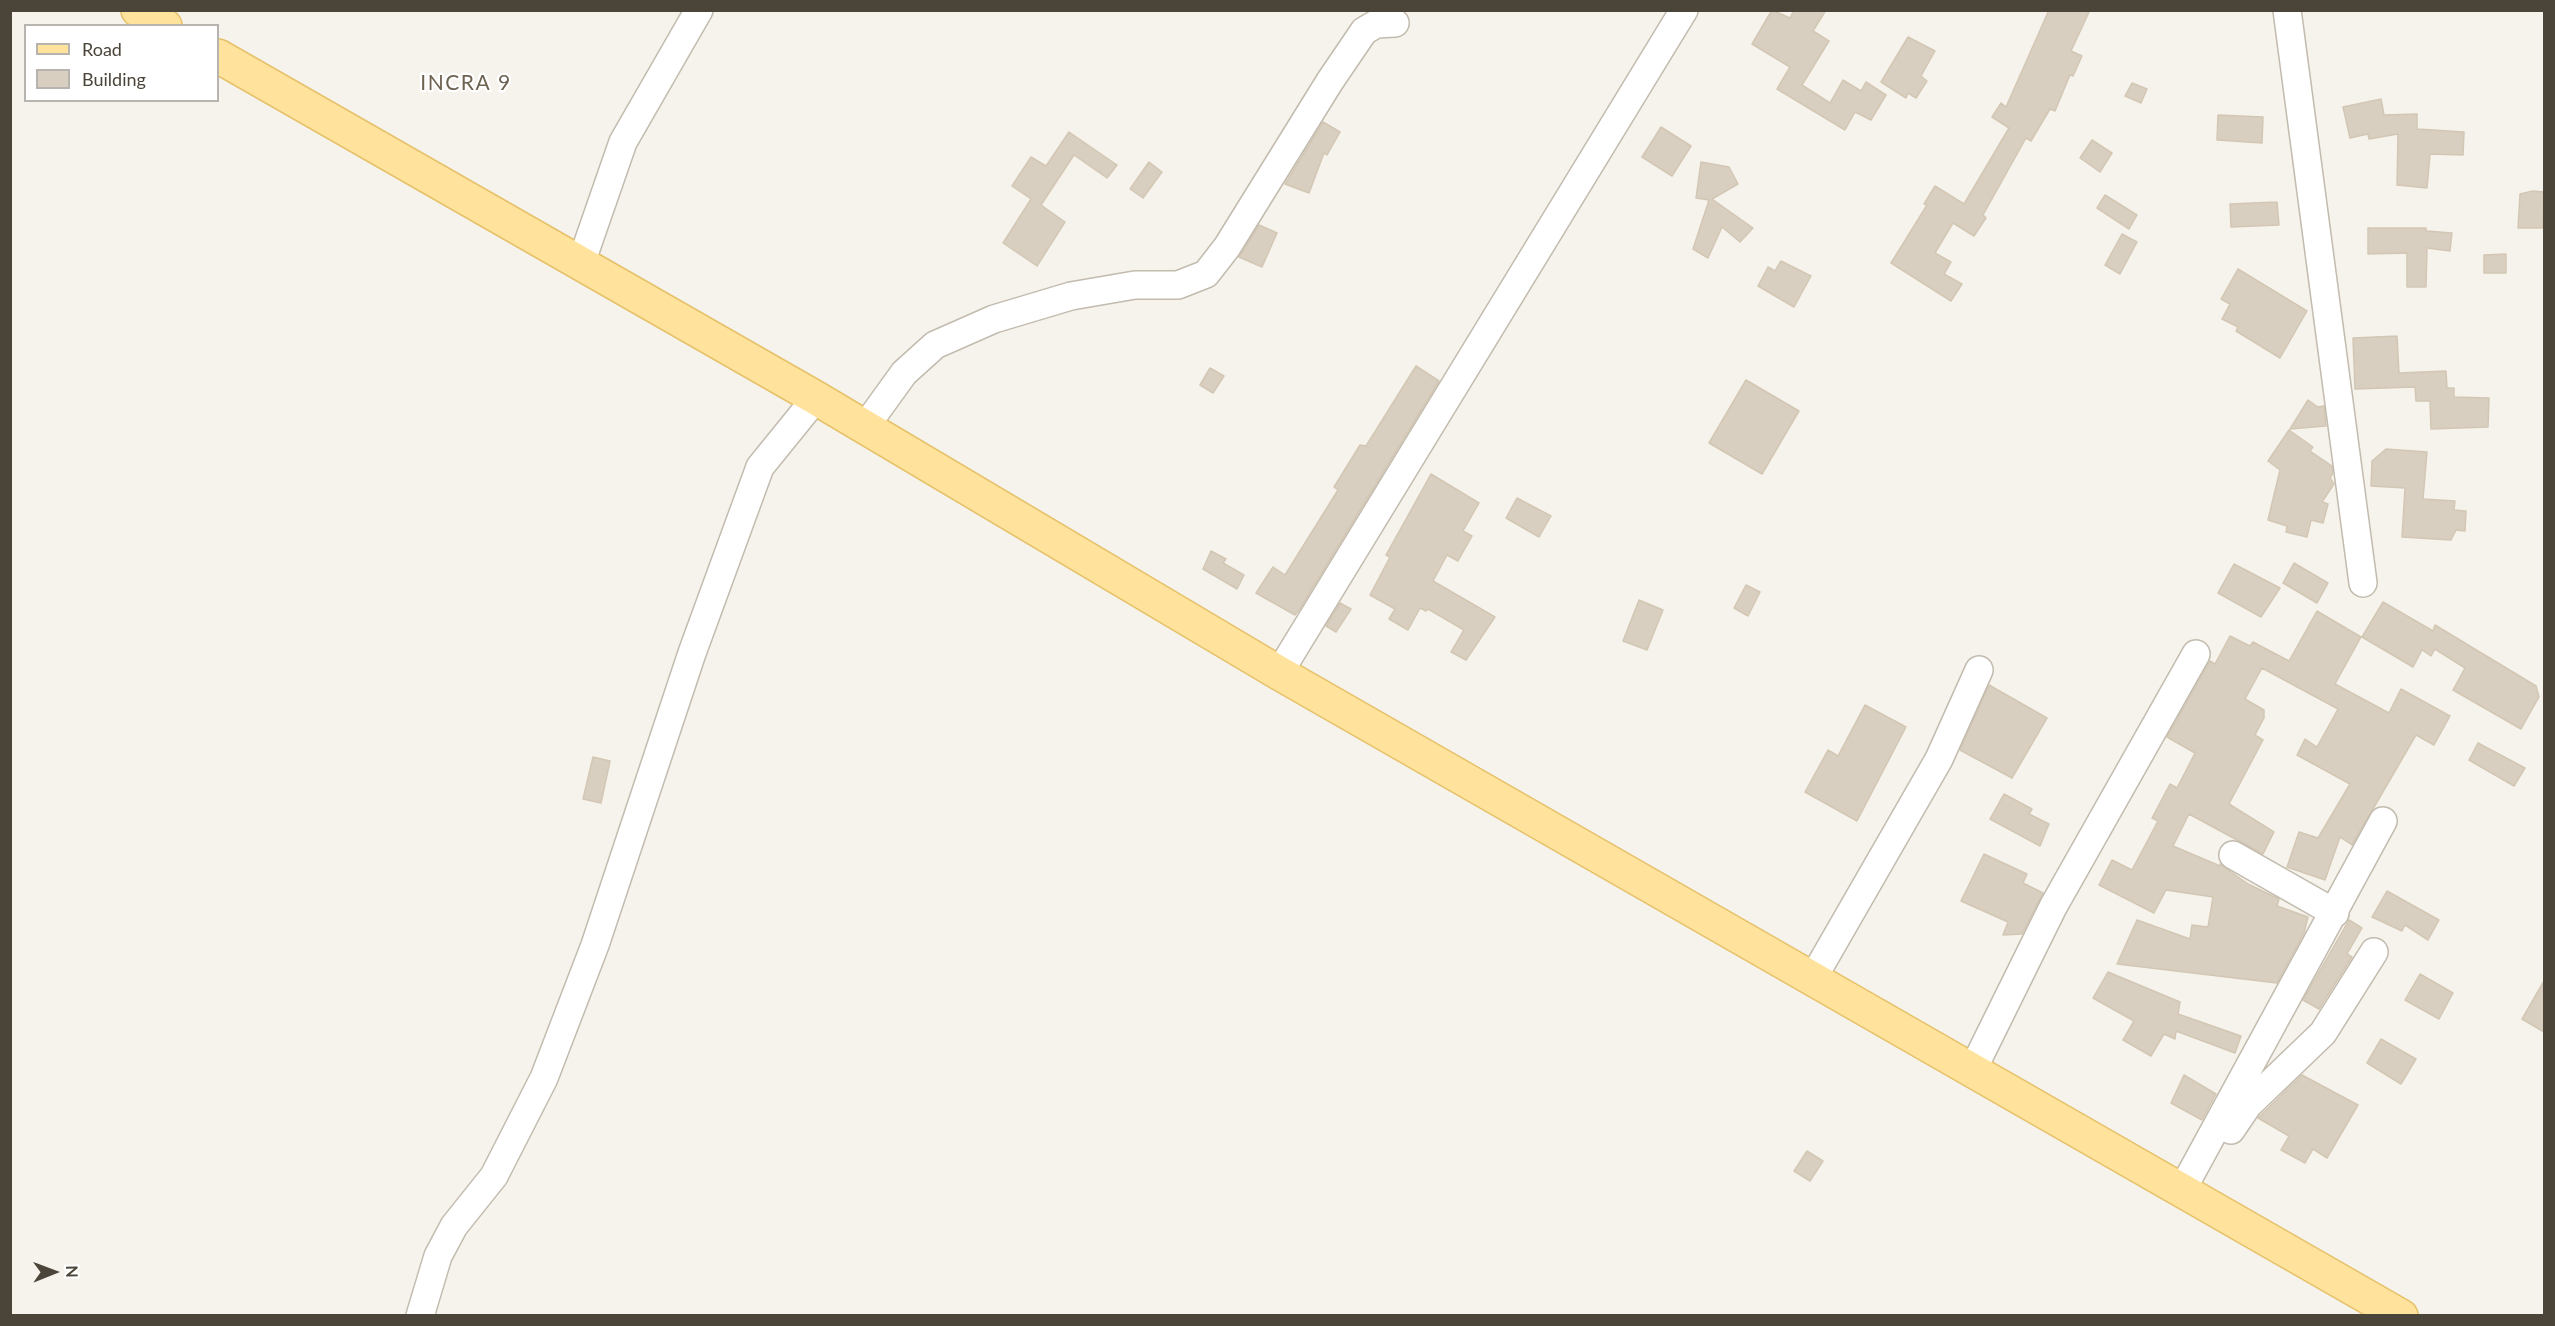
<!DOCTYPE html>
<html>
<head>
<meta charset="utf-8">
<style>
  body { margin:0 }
  #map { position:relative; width:2555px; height:1326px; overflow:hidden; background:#f6f3ec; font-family:Lato,sans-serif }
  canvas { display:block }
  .frame { position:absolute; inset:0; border:12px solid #4b4439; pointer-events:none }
  .legend { position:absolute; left:24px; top:24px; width:195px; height:78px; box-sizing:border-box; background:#fff; border:2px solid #b7b4b0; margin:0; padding:8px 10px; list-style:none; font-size:18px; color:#4b4439 }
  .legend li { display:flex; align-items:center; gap:12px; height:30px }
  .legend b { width:30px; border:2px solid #b7b4b0 }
  .north { position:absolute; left:24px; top:1242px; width:60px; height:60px; -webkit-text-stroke:4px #fff; paint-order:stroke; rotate:89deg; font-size:16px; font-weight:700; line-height:24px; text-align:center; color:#4b4439 }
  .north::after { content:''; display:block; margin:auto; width:21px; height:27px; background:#4b4439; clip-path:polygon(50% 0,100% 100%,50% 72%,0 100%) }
</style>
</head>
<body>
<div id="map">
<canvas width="2555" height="1326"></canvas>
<div class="frame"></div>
<ul class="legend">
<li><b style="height:8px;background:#ffe39c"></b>Road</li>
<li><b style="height:16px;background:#d8cfc1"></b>Building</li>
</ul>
<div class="north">N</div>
</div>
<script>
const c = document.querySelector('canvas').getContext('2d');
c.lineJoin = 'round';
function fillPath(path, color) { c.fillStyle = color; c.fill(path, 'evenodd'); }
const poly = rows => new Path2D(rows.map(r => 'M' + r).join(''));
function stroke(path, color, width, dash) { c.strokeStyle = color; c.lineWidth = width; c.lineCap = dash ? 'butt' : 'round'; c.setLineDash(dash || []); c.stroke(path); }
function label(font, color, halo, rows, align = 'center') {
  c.font = font + ' Lato,sans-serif'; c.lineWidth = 4.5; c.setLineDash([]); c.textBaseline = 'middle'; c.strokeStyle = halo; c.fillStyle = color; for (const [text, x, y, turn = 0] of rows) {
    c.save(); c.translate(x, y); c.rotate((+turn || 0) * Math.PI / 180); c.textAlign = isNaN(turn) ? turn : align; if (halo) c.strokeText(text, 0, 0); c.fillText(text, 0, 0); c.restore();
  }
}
const building = poly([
  [1772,10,1790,18,1794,10,1826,10,1813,31,1829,41,1802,85,1830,103,1843,80,1861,91,1866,82,1886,95,1871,120,1855,112,1845,130,1777,89,1790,67,1752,44,1772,10],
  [2049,10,2090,10,2071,51,2082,56,2073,76,2070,75,2055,111,2050,109,2031,141,2026,138,1983,215,1986,218,1974,236,1953,223,1935,253,1951,262,1944,274,1962,284,1951,301,1891,263,1927,205,1924,204,1935,186,1964,204,2009,128,1992,117,2001,103,2006,107,2049,10],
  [1908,37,1935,51,1921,76,1927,81,1916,98,1908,93,1906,98,1881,82,1908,37],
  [2132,83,2147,89,2141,103,2125,96,2132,83],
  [2381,99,2384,115,2417,114,2417,129,2464,132,2463,155,2430,154,2427,188,2397,185,2398,134,2369,139,2368,134,2350,138,2343,107,2381,99],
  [2218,115,2263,117,2262,143,2217,140,2218,115],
  [1323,122,1340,132,1327,155,1324,153,1309,193,1285,184,1323,122],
  [1661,127,1691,146,1672,176,1642,157,1661,127],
  [1069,132,1117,165,1107,178,1074,155,1041,205,1065,222,1037,266,1003,243,1031,199,1012,186,1031,157,1046,166,1069,132],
  [2092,140,2112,153,2100,172,2080,158,2092,140],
  [1149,162,1162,172,1143,198,1130,189,1149,162],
  [1701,162,1729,167,1738,184,1712,199,1753,228,1740,242,1722,227,1708,258,1693,249,1709,200,1696,198,1701,162],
  [2533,191,2544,192,2543,228,2518,228,2520,194,2533,191],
  [2105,195,2137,215,2129,229,2097,208,2105,195],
  [2277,202,2279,225,2231,227,2230,204,2277,202],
  [1259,225,1277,233,1262,267,1239,257,1259,225],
  [2368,228,2426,228,2426,231,2452,233,2450,251,2427,248,2426,287,2407,287,2407,253,2368,254,2368,228],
  [2122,234,2137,242,2120,274,2105,265,2122,234],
  [2506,254,2506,273,2484,273,2484,255,2506,254],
  [1781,261,1811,276,1794,307,1758,286,1768,267,1775,271,1781,261],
  [2238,269,2307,311,2280,358,2236,331,2238,327,2222,319,2230,304,2221,299,2238,269],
  [2397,336,2399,373,2446,371,2447,388,2454,388,2454,397,2489,398,2488,427,2431,429,2430,401,2416,401,2415,387,2355,389,2353,338,2397,336],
  [1416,366,1439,381,1299,610,1295,615,1256,593,1273,567,1285,575,1338,490,1334,487,1360,445,1366,446,1416,366],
  [1210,368,1224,376,1213,393,1200,385,1210,368],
  [1746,380,1799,411,1762,474,1709,443,1746,380],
  [2308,400,2318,407,2324,406,2326,426,2290,429,2308,400],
  [2289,430,2313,447,2310,451,2332,466,2333,473,2330,478,2334,484,2322,502,2328,504,2323,523,2311,520,2307,537,2286,532,2287,526,2268,520,2280,470,2268,461,2289,430],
  [2386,449,2427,452,2423,499,2455,501,2454,510,2466,511,2465,531,2456,530,2451,540,2402,537,2405,488,2371,486,2372,461,2386,449],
  [1431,474,1479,503,1463,531,1472,536,1458,561,1447,555,1433,581,1495,617,1466,660,1451,652,1464,630,1428,609,1426,611,1420,608,1408,630,1389,619,1395,609,1370,595,1390,557,1386,555,1431,474],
  [1517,498,1551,516,1539,537,1506,518,1517,498],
  [1211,551,1226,559,1223,563,1244,575,1237,589,1203,569,1211,551],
  [2294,563,2328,583,2317,603,2283,583,2294,563],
  [2234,564,2280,588,2261,617,2218,593,2234,564],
  [1746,585,1760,592,1748,616,1734,608,1746,585],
  [1639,600,1663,610,1647,650,1623,641,1639,600],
  [2383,602,2433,631,2435,625,2536,686,2539,697,2521,729,2453,690,2465,668,2435,649,2431,656,2422,650,2413,667,2362,637,2383,602],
  [1340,603,1351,609,1336,632,1326,626,1340,603],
  [2317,611,2361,637,2335,684,2389,713,2401,689,2450,716,2434,745,2416,735,2352,845,2340,837,2325,880,2287,867,2299,832,2318,838,2350,784,2297,755,2305,739,2317,747,2338,709,2262,668,2245,699,2264,710,2264,718,2255,735,2263,740,2229,804,2274,832,2263,854,2189,814,2173,846,2220,866,2220,864,2248,884,2279,899,2277,906,2308,917,2304,933,2277,983,2117,964,2137,920,2190,939,2192,925,2208,927,2213,897,2166,890,2154,913,2099,885,2112,860,2132,870,2158,821,2152,818,2170,784,2177,788,2195,753,2167,737,2210,661,2215,664,2230,636,2250,646,2253,642,2289,661,2317,611],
  [1989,685,2047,718,2012,778,1960,750,1989,685],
  [1865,705,1906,727,1857,821,1805,792,1828,750,1838,756,1865,705],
  [2478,743,2525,768,2514,786,2469,760,2478,743],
  [593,757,610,761,601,803,583,799,593,757],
  [2004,794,2032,809,2029,814,2049,824,2040,846,1990,819,2004,794],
  [1984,854,2027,874,2023,883,2043,893,2022,934,2003,935,2008,922,1961,901,1984,854],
  [2387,891,2439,920,2428,940,2405,925,2402,931,2372,917,2387,891],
  [2349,920,2362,928,2347,954,2352,957,2319,1009,2303,1000,2349,920],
  [2108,972,2180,1002,2178,1014,2241,1036,2235,1053,2176,1031,2175,1039,2164,1034,2151,1056,2123,1040,2134,1021,2093,998,2108,972],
  [2420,974,2453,993,2439,1019,2405,1000,2420,974],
  [2544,981,2544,1032,2522,1019,2544,981],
  [2381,1039,2416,1059,2401,1084,2367,1063,2381,1039],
  [2184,1075,2216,1094,2202,1120,2171,1103,2184,1075],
  [2302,1075,2358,1105,2327,1158,2313,1149,2305,1163,2281,1150,2289,1136,2258,1118,2302,1075],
  [1807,1151,1823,1161,1810,1181,1794,1171,1807,1151]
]);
const minor = poly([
  [2287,10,2363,583],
  [581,263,623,142,699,10],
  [865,427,904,373,935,345,994,319,1071,296,1135,285,1178,285,1206,274,1227,247,1330,81,1364,31,1376,24,1395,23],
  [1279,673,1684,10],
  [2233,855,2335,913],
  [1813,978,1939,759,1979,670],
  [1973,1069,2053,907,2196,654],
  [2231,1130,2248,1105,2323,1033,2374,952],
  [2182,1190,2383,821],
  [420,1316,438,1256,454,1226,494,1176,544,1078,595,945,692,653,760,467,816,398]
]);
const major = poly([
  [138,10,165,26],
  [218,56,816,398,1279,673,2401,1316]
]);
const neighbourhoodNames = [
  ["INCRA 9",466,83]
];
fillPath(building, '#d8cfc1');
stroke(building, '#d3c7b4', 1.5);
stroke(minor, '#c2bbae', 30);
stroke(major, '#e6c16a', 36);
stroke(minor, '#fff', 27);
stroke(major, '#ffe39c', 33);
c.letterSpacing = '1.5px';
label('21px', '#6e6250', '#fff', neighbourhoodNames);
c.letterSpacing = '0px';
</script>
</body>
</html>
